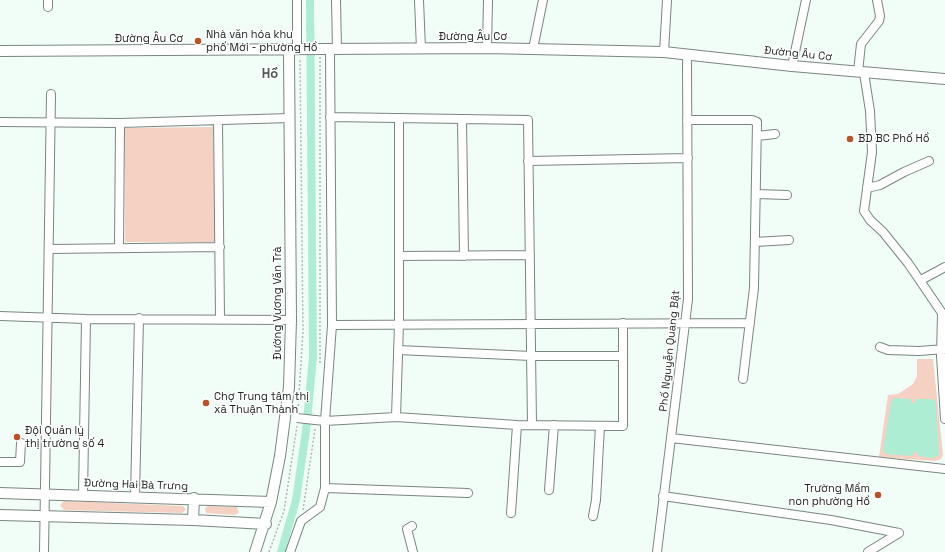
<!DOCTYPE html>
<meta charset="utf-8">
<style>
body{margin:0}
canvas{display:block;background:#f1fef8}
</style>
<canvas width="945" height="552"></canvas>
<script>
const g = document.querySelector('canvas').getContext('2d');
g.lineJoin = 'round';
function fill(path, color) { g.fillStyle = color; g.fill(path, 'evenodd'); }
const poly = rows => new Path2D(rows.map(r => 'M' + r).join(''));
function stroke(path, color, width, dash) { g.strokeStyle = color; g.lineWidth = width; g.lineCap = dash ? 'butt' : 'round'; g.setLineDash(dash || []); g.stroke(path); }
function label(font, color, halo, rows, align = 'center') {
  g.font = font + ' "Space Grotesk",sans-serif'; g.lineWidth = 3; g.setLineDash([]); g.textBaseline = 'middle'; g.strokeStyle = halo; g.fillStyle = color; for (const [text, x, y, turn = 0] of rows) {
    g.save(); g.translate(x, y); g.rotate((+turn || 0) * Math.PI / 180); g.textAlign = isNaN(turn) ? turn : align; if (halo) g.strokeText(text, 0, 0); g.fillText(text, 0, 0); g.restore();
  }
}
const green = poly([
 [213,127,215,242,125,242,125,128],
 [917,359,933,359,943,455,941,459,935,461,879,457,888,395,898,394,913,384,917,376],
 [64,501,183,506,186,510,182,513,64,510,60,505],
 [208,506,237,507,239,513,234,515,206,513,205,508]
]);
const water = poly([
 [895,398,911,399,912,403,916,403,916,399,932,399,936,402,939,455,932,458,918,456,918,453,914,452,912,456,886,454,883,450,891,402]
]);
const canal = poly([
 [281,552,296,500,306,431,313,357,310,0]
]);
const path = poly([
 [320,57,320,363],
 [298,410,303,331,300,58],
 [303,510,315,429],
 [269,552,284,511,297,426]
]);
const minor = poly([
 [48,0,48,7],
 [297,0,297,50],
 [336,0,337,50],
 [419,0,421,49],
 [487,48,488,0],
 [533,49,543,0],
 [664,52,667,0],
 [792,66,806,0],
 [858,72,861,44,879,21,880,16,877,0],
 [864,73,870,111,872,152,864,211,870,220,883,232,908,263,942,313,941,356,945,419],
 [330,117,528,120,532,425],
 [462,119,464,256],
 [218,120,220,318],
 [687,120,752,120,757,122,754,288,743,379],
 [0,122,120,123,290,118],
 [757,136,775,134],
 [528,161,688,158],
 [867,188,880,185,904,172,929,161],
 [756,194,787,195],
 [755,242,789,240],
 [119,248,120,123],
 [49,249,220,247],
 [399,256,530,255],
 [921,280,945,267],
 [0,316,86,319,291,320],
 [332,325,750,323],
 [880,347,888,350,919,351,945,349],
 [398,350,531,356,622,356],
 [396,417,399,324,399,118],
 [315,420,325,421,396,417,517,425,623,426,623,323],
 [671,438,945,469],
 [0,462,20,462,21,443],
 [325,488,468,493],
 [549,490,554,425],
 [83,495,86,319],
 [135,496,139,318],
 [663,496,831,520,899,533],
 [511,513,517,425],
 [593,516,596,500,600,426],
 [412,526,407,529,413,552],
 [44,552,51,94],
 [290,552,301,521,320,507,325,488,325,421,332,325,330,50],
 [657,552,688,299,687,55],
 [868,552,899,533]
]);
const major = poly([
 [0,51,487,48,664,52,792,66,945,79],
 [0,493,271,502],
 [0,515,193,520,266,524],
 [193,520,194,498],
 [255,552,271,502,280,456,289,387,291,320,289,51]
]);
const minorBridge = poly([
 [297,418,315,420]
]);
const markers = [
 [198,41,4,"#b75126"],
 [850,139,4,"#b75126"],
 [206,403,4,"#b75126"],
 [17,437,4,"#b75126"],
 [878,495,4,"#b75126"]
];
const poiNames = [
 ["Nhà văn hóa khu",206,35],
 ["phố Mới - phường Hồ",206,48],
 ["BD BC Phố Hồ",858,139],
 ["Chợ Trung tâm thị",214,397],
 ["xã Thuận Thành",214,410],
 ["Đội Quản lý",25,431],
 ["thị trường số 4",25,444],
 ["Trường Mầm",870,489,"right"],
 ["non phường Hồ",870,502,"right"]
];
const streetNames = [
 ["Đường Âu Cơ",473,37],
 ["Đường Âu Cơ",149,39],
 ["Đường Âu Cơ",798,54,6],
 ["Đường Vương Văn Trà",278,303,-90],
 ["Phố Nguyễn Quang Bật",670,351,-84],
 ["Đường Hai Bà Trưng",136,485,2]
];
const quarterNames = [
 ["Hồ",270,74]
];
fill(green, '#f5d1c3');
fill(water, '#acedd3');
stroke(canal, '#acedd3', 8);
stroke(minor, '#7a8580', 10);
stroke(major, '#7a8580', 12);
stroke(path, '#acb7b2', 1.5, [2, 2]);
stroke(minor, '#fff', 8);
stroke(major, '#fff', 10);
stroke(minorBridge, '#7a8580', 10, []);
stroke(minorBridge, '#fff', 8);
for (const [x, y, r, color] of markers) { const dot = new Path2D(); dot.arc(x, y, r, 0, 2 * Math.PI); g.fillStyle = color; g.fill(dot); stroke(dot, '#fff', 1.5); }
label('11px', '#222725', '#fff', poiNames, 'left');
label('11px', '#222725', '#fff', streetNames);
label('bold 13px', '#4e5854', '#fff', quarterNames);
</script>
